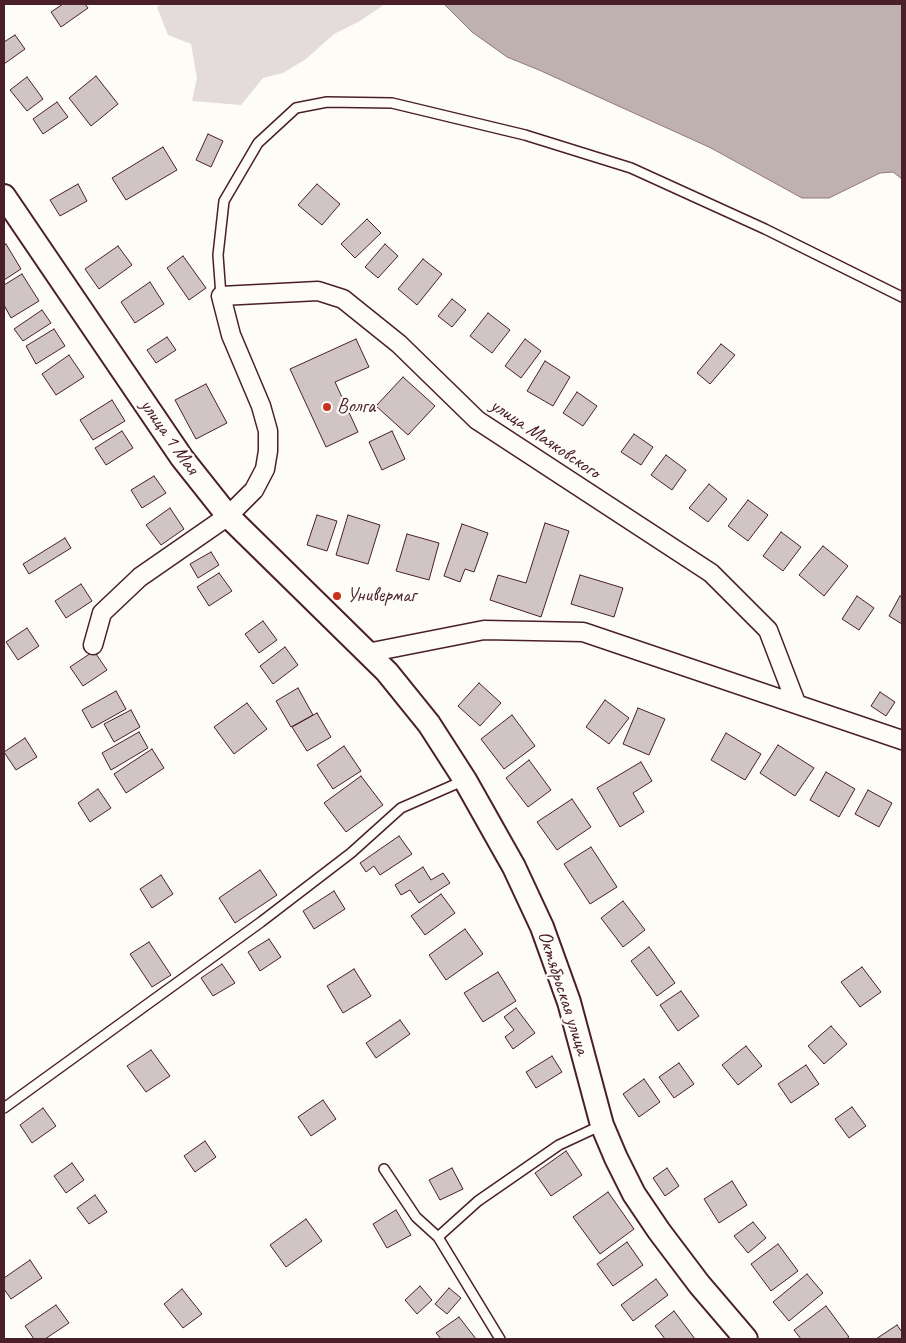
<!DOCTYPE html>
<meta charset="utf-8">
<style>
body{margin:0}
#map{position:relative;width:906px;height:1343px;overflow:hidden;background:#fdfcf7;font-family:Caveat,sans-serif}
canvas{display:block}
.frame{position:absolute;inset:0;border:5px solid #4a1f2b;pointer-events:none}
</style>
<div id="map">
<canvas width="906" height="1343"></canvas>
<div class="frame"></div>
</div>
<script>
const g = document.querySelector('canvas').getContext('2d');
g.lineJoin = 'round';
function fill(path, color) { g.fillStyle = color; g.fill(path, 'evenodd'); }
const poly = rows => new Path2D(rows.map(r => 'M' + r).join(''));
function stroke(path, color, width, dash) { g.strokeStyle = color; g.lineWidth = width; g.lineCap = dash ? 'butt' : 'round'; g.setLineDash(dash || []); g.stroke(path); }
function label(font, color, halo, rows, align = 'center') {
  g.font = font + ' Caveat,sans-serif'; g.lineWidth = 4.5; g.setLineDash([]); g.textBaseline = 'middle'; g.strokeStyle = halo; g.fillStyle = color; for (const [text, x, y, turn = 0] of rows) {
    g.save(); g.translate(x, y); g.rotate((+turn || 0) * Math.PI / 180); g.textAlign = isNaN(turn) ? turn : align; if (halo) g.strokeText(text, 0, 0); g.fillText(text, 0, 0); g.restore();
  }
}
const green = poly([
 [161,4,385,4,360,21,334,34,306,59,283,73,263,78,241,105,192,101,197,78,191,44,168,35,157,7]
]);
const water = poly([
 [444,4,902,4,902,179,893,172,880,173,829,198,802,198,711,148,539,70,507,57,472,32,444,4]
]);
const building = poly([
 [63,4,85,4,88,8,61,27,51,12,63,4],
 [15,35,25,49,4,64,4,42,15,35],
 [96,76,118,104,91,126,69,98,96,76],
 [27,77,43,99,27,111,10,90,27,77],
 [57,102,68,117,43,134,33,119,57,102],
 [208,134,223,141,211,167,196,160,208,134],
 [163,147,177,170,126,200,112,178,163,147],
 [78,184,87,201,60,216,50,200,78,184],
 [317,184,340,204,322,225,298,205,317,184],
 [367,219,381,233,355,258,341,244,367,219],
 [6,244,21,269,4,280,4,245,6,244],
 [385,244,398,256,378,278,365,267,385,244],
 [118,246,132,265,99,289,85,269,118,246],
 [183,256,206,288,189,300,167,268,183,256],
 [423,259,442,274,417,305,398,289,423,259],
 [22,274,39,301,11,318,4,305,4,285,22,274],
 [150,282,164,304,135,323,121,302,150,282],
 [452,299,466,310,452,327,438,316,452,299],
 [42,310,51,323,23,341,14,329,42,310],
 [488,313,510,330,492,353,470,336,488,313],
 [54,329,65,346,36,364,26,346,54,329],
 [167,337,176,350,156,363,147,350,167,337],
 [356,339,369,367,335,382,358,432,326,447,290,369,356,339],
 [525,339,541,351,521,378,505,366,525,339],
 [721,344,735,355,710,384,697,373,721,344],
 [69,355,84,377,56,395,42,374,69,355],
 [545,361,570,377,553,406,527,391,545,361],
 [403,377,435,406,408,435,376,406,403,377],
 [206,384,227,423,196,439,175,400,206,384],
 [577,392,597,406,583,426,563,413,577,392],
 [112,400,125,421,93,440,80,420,112,400],
 [122,431,133,448,106,465,95,448,122,431],
 [392,431,405,459,382,470,369,442,392,431],
 [634,434,653,447,641,465,621,452,634,434],
 [666,455,686,470,672,490,651,475,666,455],
 [154,476,166,493,142,508,131,490,154,476],
 [709,484,727,499,708,522,689,508,709,484],
 [748,500,768,515,748,541,728,526,748,500],
 [170,508,184,529,161,545,146,525,170,508],
 [317,515,337,521,327,551,307,545,317,515],
 [348,515,380,525,368,564,336,555,348,515],
 [545,523,569,531,541,617,490,600,498,575,526,583,545,523],
 [462,524,488,533,474,572,465,569,460,582,444,576,462,524],
 [781,532,801,547,783,571,763,556,781,532],
 [407,534,439,543,429,580,396,571,407,534],
 [65,538,71,548,29,574,23,564,65,538],
 [823,546,848,566,824,596,799,575,823,546],
 [211,552,219,565,198,578,190,564,211,552],
 [219,573,232,591,209,606,197,587,219,573],
 [580,575,623,588,614,617,571,604,580,575],
 [81,584,92,601,66,618,55,601,81,584],
 [857,596,874,608,859,630,842,619,857,596],
 [900,596,902,597,902,624,889,616,900,596],
 [263,621,277,640,259,653,245,634,263,621],
 [27,628,39,646,18,660,6,642,27,628],
 [285,647,298,665,273,684,260,666,285,647],
 [94,651,107,670,83,686,70,667,94,651],
 [479,683,501,703,480,726,458,706,479,683],
 [298,688,313,715,291,727,276,701,298,688],
 [116,691,126,709,92,728,82,710,116,691],
 [880,692,895,702,886,716,871,706,880,692],
 [605,700,629,718,609,744,586,727,605,700],
 [247,703,267,729,234,754,214,727,247,703],
 [638,708,665,719,649,755,623,744,638,708],
 [131,710,140,727,114,742,104,724,131,710],
 [317,713,331,737,307,751,292,727,317,713],
 [512,715,535,746,504,769,481,739,512,715],
 [139,732,148,748,111,770,102,753,139,732],
 [726,733,761,754,745,780,711,760,726,733],
 [25,738,37,757,16,770,4,752,25,738],
 [778,745,814,768,795,796,760,773,778,745],
 [344,746,361,771,333,789,317,765,344,746],
 [152,749,164,768,126,793,114,774,152,749],
 [529,760,551,790,528,807,506,778,529,760],
 [641,762,652,781,633,793,644,812,620,827,597,788,641,762],
 [826,772,855,789,839,817,810,800,826,772],
 [361,776,383,805,346,832,324,803,361,776],
 [98,789,111,808,90,822,78,803,98,789],
 [868,790,892,803,879,827,855,814,868,790],
 [572,799,591,827,557,850,537,822,572,799],
 [399,836,412,854,380,875,374,866,366,872,360,863,399,836],
 [591,847,617,887,590,904,564,864,591,847],
 [423,867,431,880,443,873,450,883,419,903,410,890,401,895,395,885,423,867],
 [260,870,277,895,235,923,219,898,260,870],
 [161,875,173,894,152,908,140,889,161,875],
 [334,891,345,909,314,929,303,911,334,891],
 [441,894,455,913,425,935,411,916,441,894],
 [623,901,645,930,623,947,601,918,623,901],
 [465,929,483,954,446,980,429,955,465,929],
 [269,939,281,957,260,971,248,952,269,939],
 [149,942,171,975,152,987,130,954,149,942],
 [649,947,675,983,657,996,631,961,649,947],
 [222,964,235,983,213,996,201,978,222,964],
 [862,967,881,992,860,1007,841,982,862,967],
 [354,969,371,996,343,1013,327,986,354,969],
 [498,972,516,1001,483,1022,464,993,498,972],
 [681,991,699,1016,678,1031,660,1005,681,991],
 [516,1008,535,1033,513,1049,505,1037,514,1030,504,1017,516,1008],
 [400,1020,410,1034,376,1058,366,1043,400,1020],
 [831,1026,847,1044,824,1064,808,1046,831,1026],
 [746,1046,762,1066,738,1085,722,1065,746,1046],
 [151,1050,170,1076,146,1092,127,1066,151,1050],
 [552,1056,562,1072,536,1088,526,1072,552,1056],
 [679,1063,694,1084,674,1098,659,1077,679,1063],
 [806,1065,819,1084,791,1103,778,1084,806,1065],
 [644,1079,660,1102,639,1117,623,1094,644,1079],
 [323,1100,336,1119,311,1136,298,1117,323,1100],
 [852,1107,866,1126,849,1138,835,1119,852,1107],
 [43,1108,56,1126,32,1143,20,1125,43,1108],
 [205,1141,216,1157,195,1172,184,1156,205,1141],
 [566,1151,582,1175,551,1196,535,1173,566,1151],
 [72,1163,84,1180,66,1193,54,1176,72,1163],
 [452,1168,463,1189,440,1200,429,1180,452,1168],
 [667,1168,679,1186,665,1196,653,1178,667,1168],
 [732,1181,747,1205,719,1223,704,1199,732,1181],
 [608,1192,634,1229,600,1254,573,1217,608,1192],
 [95,1195,107,1212,89,1224,77,1208,95,1195],
 [396,1210,411,1235,387,1248,373,1224,396,1210],
 [306,1219,322,1241,286,1267,270,1245,306,1219],
 [753,1222,766,1238,748,1253,734,1236,753,1222],
 [627,1242,643,1265,613,1286,597,1264,627,1242],
 [778,1244,798,1271,771,1291,751,1264,778,1244],
 [30,1260,42,1278,11,1299,4,1289,4,1278,30,1260],
 [807,1274,823,1293,789,1321,773,1302,807,1274],
 [656,1279,668,1295,633,1321,621,1305,656,1279],
 [420,1286,432,1300,417,1314,405,1300,420,1286],
 [449,1288,461,1298,447,1314,435,1304,449,1288],
 [182,1289,202,1314,183,1328,164,1304,182,1289],
 [56,1305,69,1323,45,1339,34,1339,25,1326,56,1305],
 [826,1306,849,1337,846,1339,801,1339,794,1330,826,1306],
 [674,1311,695,1339,665,1339,655,1326,674,1311],
 [459,1317,476,1339,441,1339,436,1333,459,1317],
 [897,1325,902,1332,902,1339,876,1339,897,1325]
]);
const service = poly([
 [221,296,218,255,224,201,258,143,296,108,327,102,392,103,525,135,631,168,765,229,902,297],
 [4,1108,261,922,351,853,401,808,465,780],
 [384,1169,416,1217,438,1237,500,1339],
 [438,1237,478,1201,559,1145,602,1125]
]);
const minor = poly([
 [93,645,102,613,140,577,228,516,254,490,265,469,268,451,268,431,261,406,231,335,221,296,318,291,343,299,399,344,477,420,711,573,768,630,796,703],
 [367,653,484,630,583,632,902,740]
]);
const tertiary = poly([
 [4,196,182,458,228,516,387,672,429,724,465,780,514,867,542,927,569,1002,602,1125,616,1158,634,1194,659,1231,699,1284,746,1339]
]);
const markers = [
 [327,407,5,"#c8321e"],
 [337,596,5,"#c8321e"]
];
const poiNames = [
 ["Волга",337,407],
 ["Универмаг",347,596]
];
const streetNames = [
 ["улица 1 Мая",169,437,55],
 ["улица Маяковского",545,439,34],
 ["Октябрьская улица",563,993,72]
];
fill(green, '#e3dcda');
fill(water, '#c0b1b1');
stroke(water, '#91777b', 1);
fill(building, '#d0c5c4');
stroke(building, '#4a1f2b', 1);
stroke(service, '#4a1f2b', 12);
stroke(minor, '#4a1f2b', 21);
stroke(tertiary, '#4a1f2b', 26);
stroke(service, '#fdfcf7', 9);
stroke(minor, '#fdfcf7', 18);
stroke(tertiary, '#fdfcf7', 22);
for (const [x, y, r, color] of markers) { const dot = new Path2D(); dot.arc(x, y, r, 0, 2 * Math.PI); g.fillStyle = color; g.fill(dot); stroke(dot, '#fdfcf7', 2); }
label('20px', '#4a1f2b', '#fdfcf7', poiNames, 'left');
label('20px', '#4a1f2b', '#fdfcf7', streetNames);
</script>
